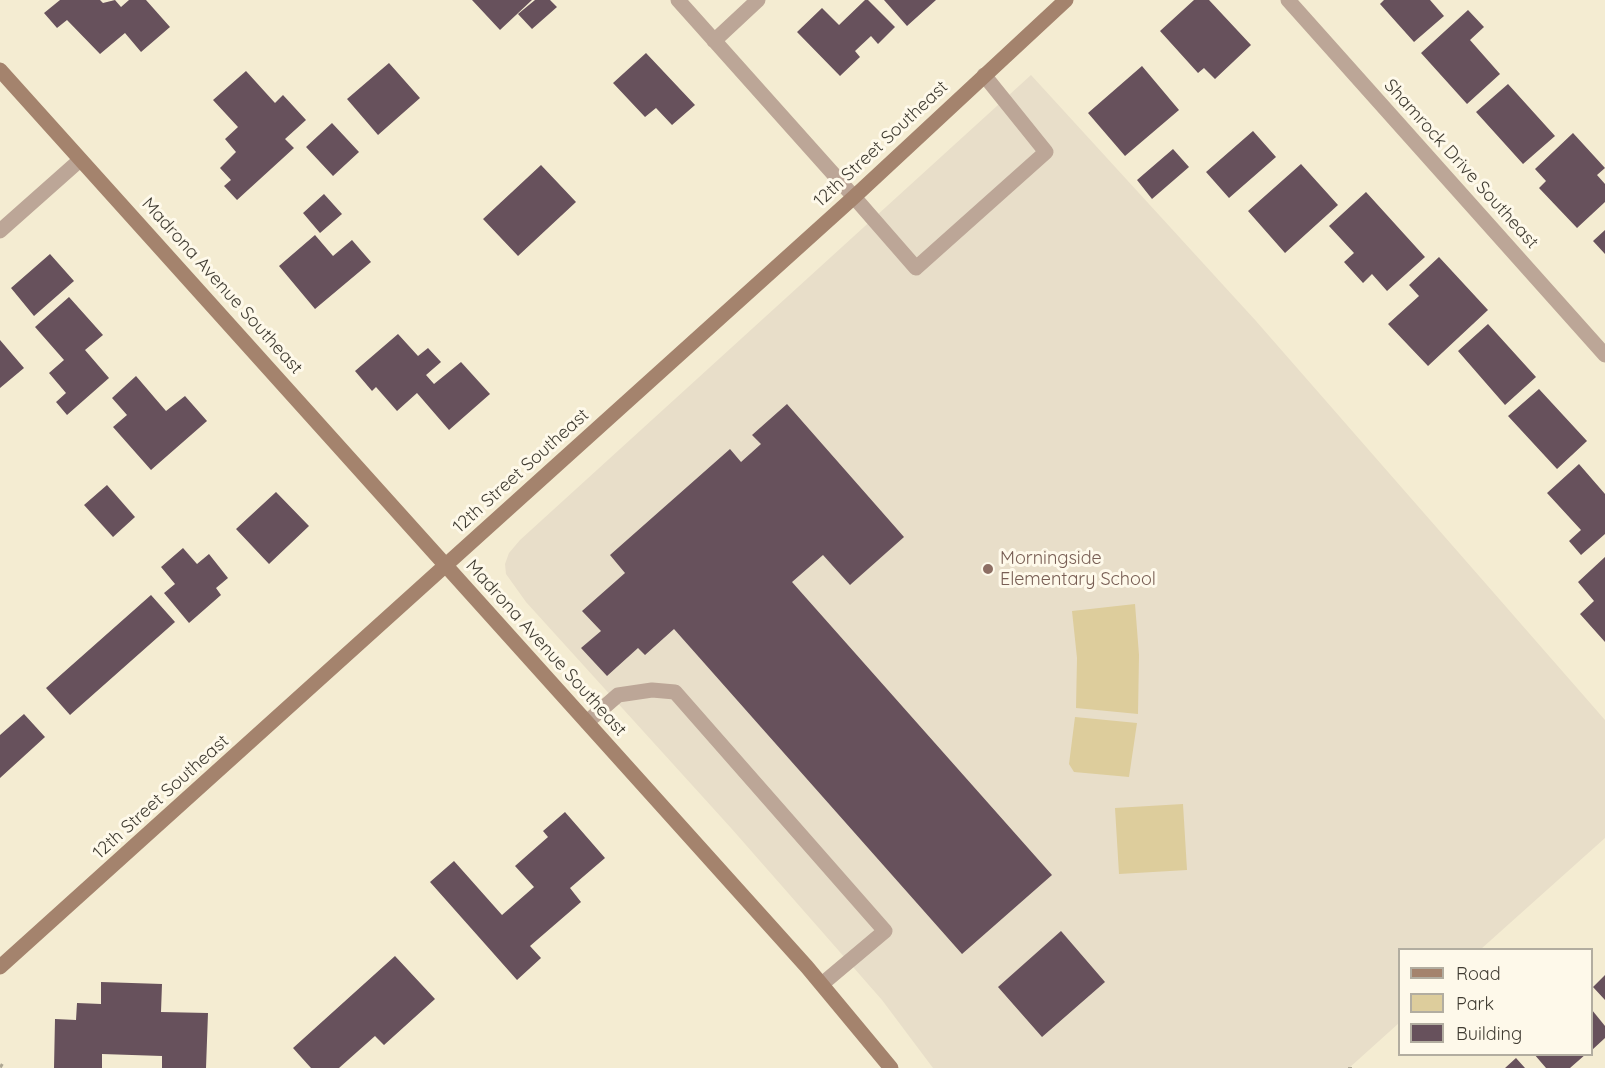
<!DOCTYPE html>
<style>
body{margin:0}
#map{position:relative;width:1605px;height:1068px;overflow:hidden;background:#f4ecd2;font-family:Quicksand,sans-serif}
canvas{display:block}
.legend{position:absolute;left:1398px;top:948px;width:195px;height:108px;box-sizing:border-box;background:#fef9ea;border:2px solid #b2ada0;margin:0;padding:8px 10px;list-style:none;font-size:18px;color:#403c32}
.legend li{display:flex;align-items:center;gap:12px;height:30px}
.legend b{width:30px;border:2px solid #b2ada0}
</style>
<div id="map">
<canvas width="1605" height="1068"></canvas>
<ul class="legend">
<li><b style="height:8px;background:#a4836d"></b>Road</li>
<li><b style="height:16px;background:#ddcd9c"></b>Park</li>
<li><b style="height:16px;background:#67515c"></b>Building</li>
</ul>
</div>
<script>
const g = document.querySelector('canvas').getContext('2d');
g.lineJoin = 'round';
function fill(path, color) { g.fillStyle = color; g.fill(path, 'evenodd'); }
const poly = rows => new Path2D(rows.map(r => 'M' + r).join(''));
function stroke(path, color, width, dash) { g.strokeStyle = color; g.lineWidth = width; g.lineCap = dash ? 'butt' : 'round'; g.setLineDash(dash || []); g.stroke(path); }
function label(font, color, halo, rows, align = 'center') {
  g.font = font + ' Quicksand,sans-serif'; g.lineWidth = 6; g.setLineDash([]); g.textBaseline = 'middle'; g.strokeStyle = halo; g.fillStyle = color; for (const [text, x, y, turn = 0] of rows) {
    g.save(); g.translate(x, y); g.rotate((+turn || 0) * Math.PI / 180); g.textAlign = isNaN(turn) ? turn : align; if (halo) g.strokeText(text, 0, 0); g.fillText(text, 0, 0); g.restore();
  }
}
const education = poly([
 [1031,75,1256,321,1605,720,1605,838,1481,949,1400,950,1399,1023,1349,1068,933,1068,882,1000,731,828,526,602,506,574,505,564,509,553,520,540]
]);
const green = poly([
 [1135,604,1139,655,1138,714,1076,708,1077,658,1072,611],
 [1075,717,1137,723,1129,777,1074,772,1069,764],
 [1183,804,1187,870,1119,874,1115,808]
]);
const building = poly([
 [60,0,100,0,103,3,115,0,121,7,129,0,146,0,170,27,141,52,125,33,100,54,67,20,57,28,44,13],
 [472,0,532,0,500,30],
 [535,0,550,0,557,7,532,29,518,14],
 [865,0,868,0,895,27,878,44,871,36,855,51,860,57,840,76,797,32,822,8,839,25],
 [884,0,936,0,907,26],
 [1194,0,1209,0,1251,45,1215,79,1204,68,1198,73,1160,31],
 [1384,0,1430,0,1444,16,1414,42,1380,4],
 [1468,10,1484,27,1470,40,1500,74,1467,104,1421,53],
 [646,53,695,105,672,125,656,108,645,117,613,83],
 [389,63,420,98,378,135,347,99],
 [1142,66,1179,110,1125,156,1088,113],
 [246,71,275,103,283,95,306,120,285,139,294,148,237,200,224,186,231,180,220,168,236,152,225,139,238,127,213,100],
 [1508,84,1555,136,1523,164,1476,112],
 [332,123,359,152,333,176,306,147],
 [1253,131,1276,157,1229,198,1206,172],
 [1573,133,1605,168,1597,175,1605,184,1605,202,1577,228,1539,188,1546,181,1535,169],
 [1173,149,1189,167,1152,199,1137,180],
 [1301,164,1338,205,1285,253,1248,211],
 [541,165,576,202,518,256,483,219],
 [1366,192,1425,257,1387,291,1372,274,1363,283,1344,262,1354,253,1329,226],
 [324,194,342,214,320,233,303,213],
 [1605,230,1605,254,1593,241],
 [315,235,333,256,352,240,371,262,315,309,279,266],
 [50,254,74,281,34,316,11,288],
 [1439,257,1488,310,1428,366,1388,324,1419,296,1409,285],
 [69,297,103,335,85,350,109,378,67,415,56,402,66,393,49,373,64,360,35,327],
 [1488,324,1536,377,1505,405,1458,351],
 [398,334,418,356,428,348,441,362,426,375,434,384,461,362,490,394,449,430,417,393,397,411,376,387,372,391,355,371],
 [0,340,24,368,0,388],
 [136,376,166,411,185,396,207,421,151,470,113,427,127,415,112,398],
 [1539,389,1587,441,1557,469,1508,416],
 [787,404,904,537,850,585,823,555,792,582,1052,875,962,954,674,629,645,655,638,648,607,676,581,648,601,631,582,611,625,573,610,555,730,449,741,462,761,444,752,435],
 [1579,464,1605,494,1605,534,1581,555,1569,541,1581,530,1547,493],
 [107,485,135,517,113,537,84,505],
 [276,492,309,526,269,564,236,529],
 [183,548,197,564,209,554,228,578,216,588,221,595,189,623,164,593,175,584,161,567],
 [1605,557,1605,642,1580,614,1594,601,1578,582],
 [151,595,175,622,70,715,46,688],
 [24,714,45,737,0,778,0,735],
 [565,812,605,858,570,888,581,902,530,946,541,958,517,980,430,882,454,861,502,915,534,887,515,866,548,837,543,831],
 [1061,931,1105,982,1042,1037,998,987],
 [395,956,435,999,384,1045,375,1036,339,1068,311,1068,293,1048],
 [1605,975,1605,1000,1593,987],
 [101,982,162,984,161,1012,208,1013,206,1068,162,1068,162,1056,102,1054,102,1068,54,1068,55,1019,76,1020,77,1003,101,1004],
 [1592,1010,1605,1026,1605,1038,1592,1050],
 [1534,1054,1586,1054,1570,1068,1546,1068],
 [1516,1058,1525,1068,1505,1068]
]);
const path = poly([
 [0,1065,5,1068],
 [1350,1067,1350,1068]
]);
const lane = poly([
 [854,197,916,268,1046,152,984,75],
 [587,722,618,695,652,690,675,692,885,931,822,984]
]);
const street = poly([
 [678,0,854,197],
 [1288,0,1605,355],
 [714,41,758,0],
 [0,231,80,160]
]);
const secondary = poly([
 [0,70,807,967,891,1068],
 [0,967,854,197,1066,0]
]);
const markers = [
 [988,569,6,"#8d6e63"]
];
const streetNames = [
 ["12th Street Southeast",881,144,-43],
 ["Shamrock Drive Southeast",1461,164,48],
 ["Madrona Avenue Southeast",222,286,48],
 ["12th Street Southeast",521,471,-42],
 ["Madrona Avenue Southeast",546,648,48],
 ["12th Street Southeast",161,797,-42]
];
const educationNames = [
 ["Morningside",1000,559],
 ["Elementary School",1000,580]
];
fill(education, '#e8dec9');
fill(green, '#ddcd9c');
fill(building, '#67515c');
stroke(path, '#ada693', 4, [3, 3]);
stroke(lane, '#bca697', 15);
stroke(street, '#bca697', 15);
stroke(secondary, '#a4836d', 15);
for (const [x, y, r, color] of markers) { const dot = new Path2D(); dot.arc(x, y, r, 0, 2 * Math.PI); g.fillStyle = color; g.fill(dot); stroke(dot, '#fef9ea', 2); }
label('18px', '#403c32', '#fef9ea', streetNames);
label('18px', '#785e54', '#fef9ea', educationNames, 'left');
</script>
